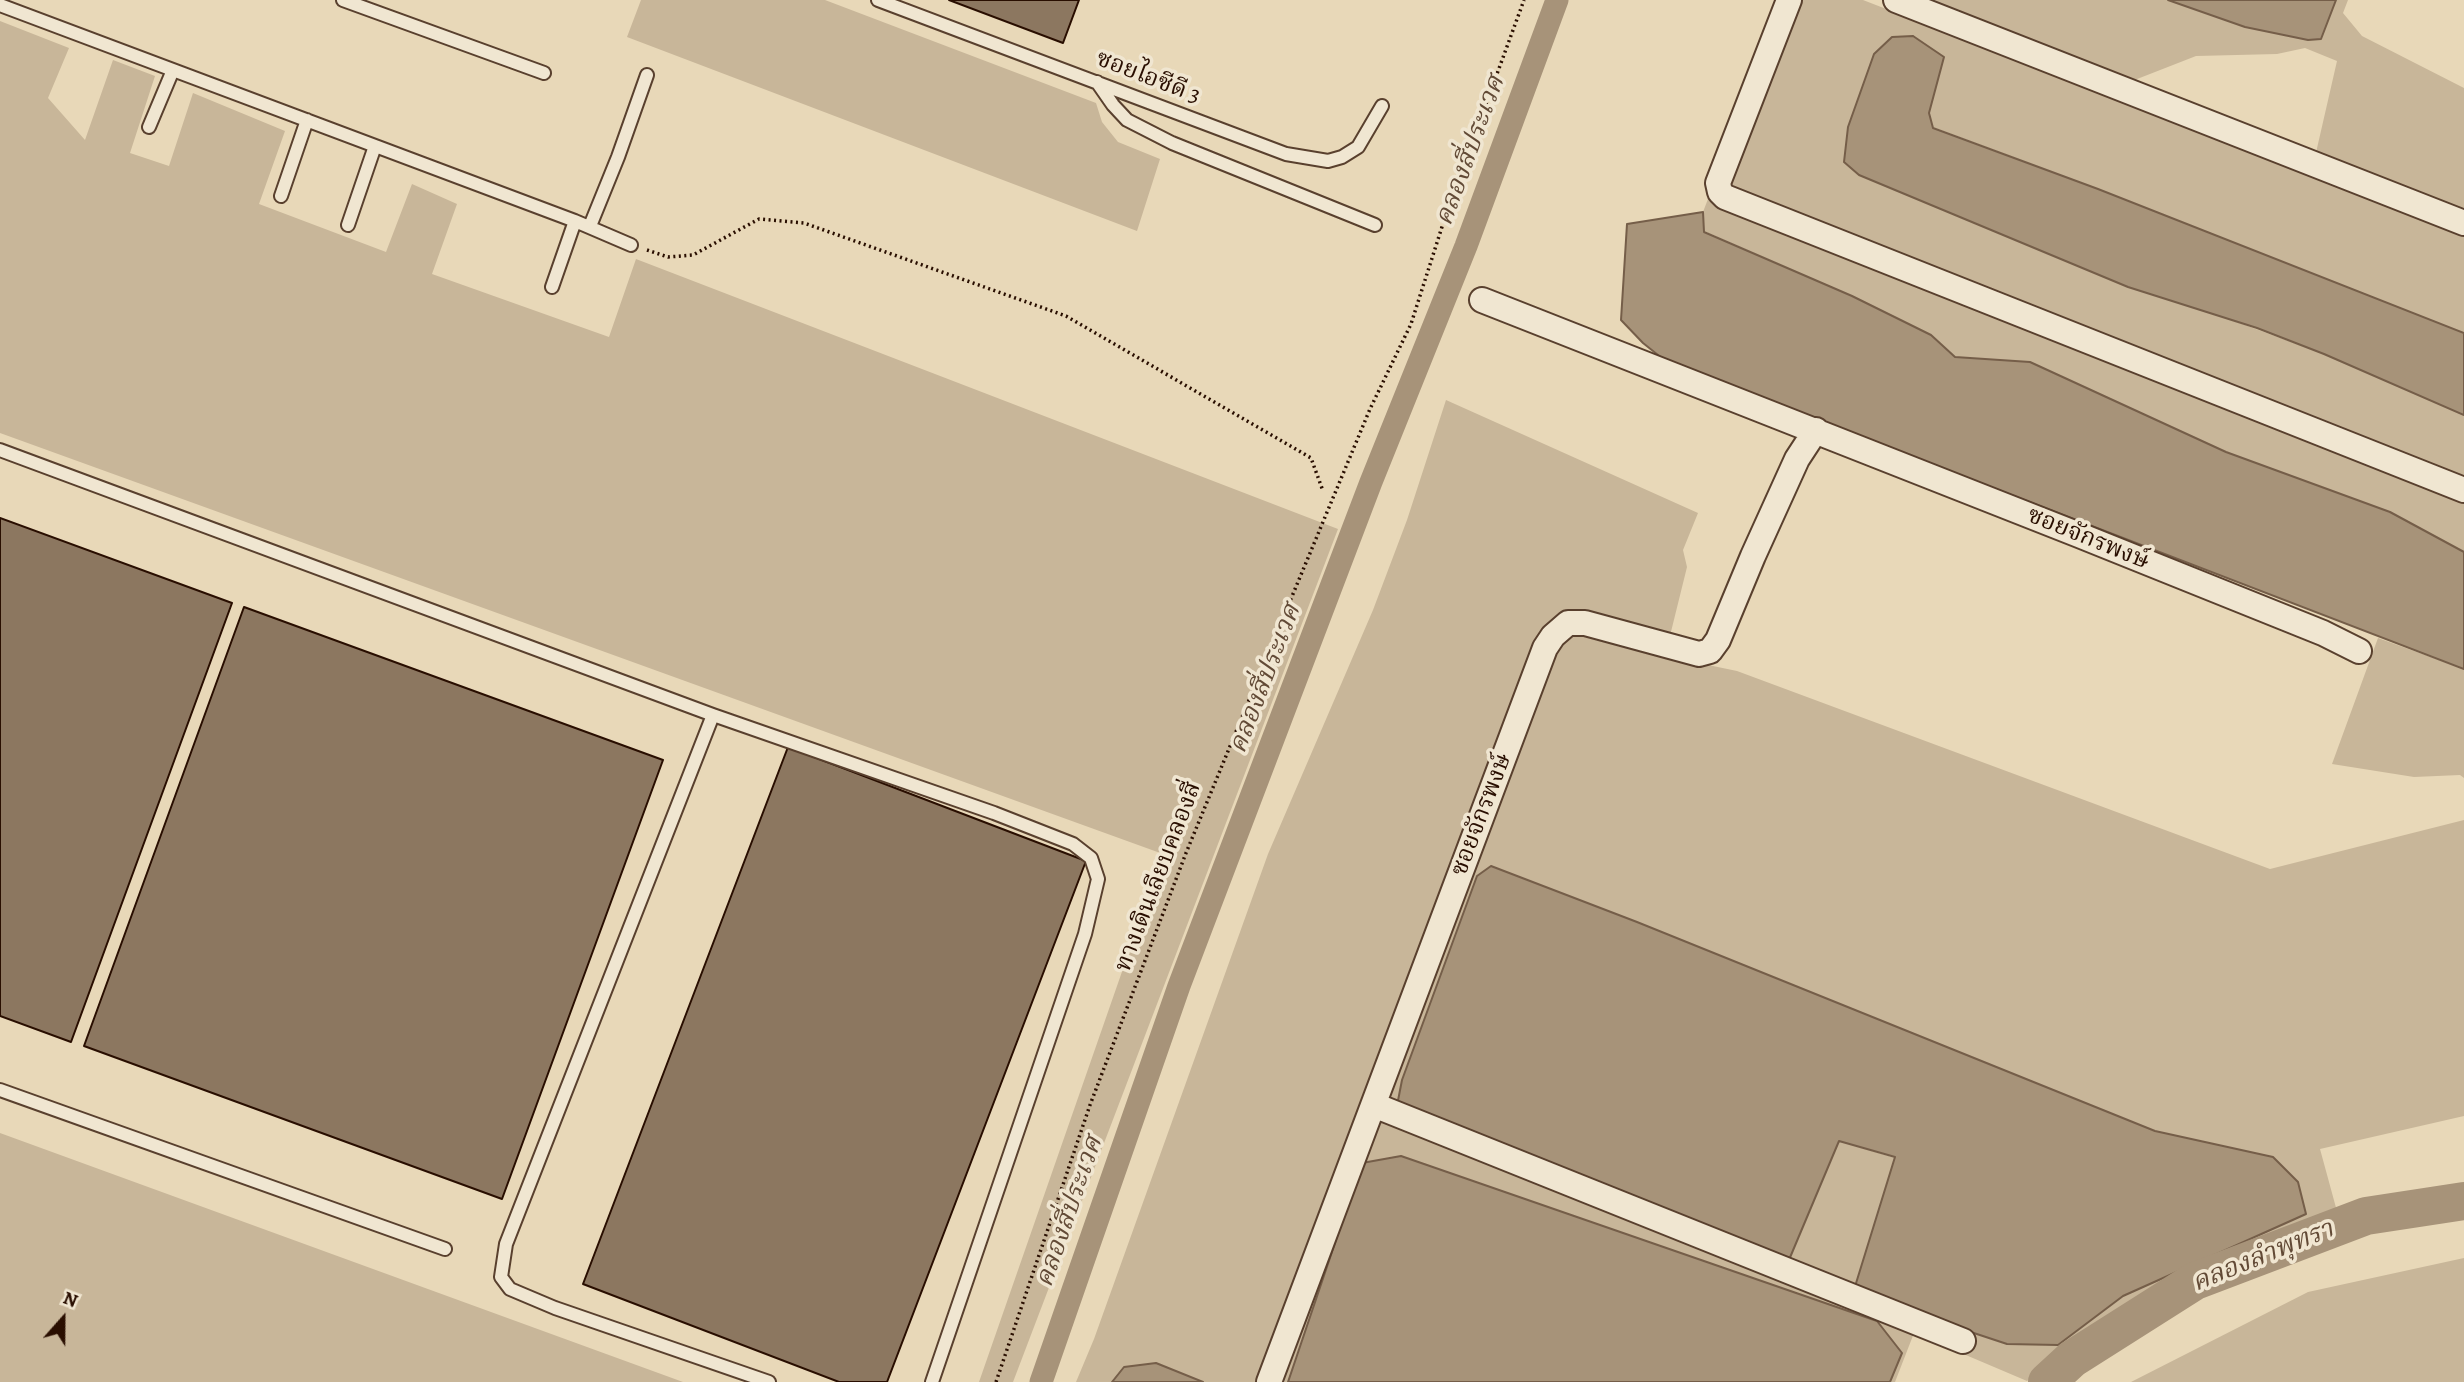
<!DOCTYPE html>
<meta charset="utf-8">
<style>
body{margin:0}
#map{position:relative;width:2464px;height:1382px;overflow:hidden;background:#e8d8b8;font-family:Alegreya,serif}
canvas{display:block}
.north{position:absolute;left:28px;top:1284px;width:70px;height:70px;-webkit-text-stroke:5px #f0e6d1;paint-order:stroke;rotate:21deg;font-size:19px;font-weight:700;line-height:28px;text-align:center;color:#290e00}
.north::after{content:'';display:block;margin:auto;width:24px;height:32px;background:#290e00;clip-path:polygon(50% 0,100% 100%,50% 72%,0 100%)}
</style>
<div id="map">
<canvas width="2464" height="1382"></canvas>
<div class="north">N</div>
</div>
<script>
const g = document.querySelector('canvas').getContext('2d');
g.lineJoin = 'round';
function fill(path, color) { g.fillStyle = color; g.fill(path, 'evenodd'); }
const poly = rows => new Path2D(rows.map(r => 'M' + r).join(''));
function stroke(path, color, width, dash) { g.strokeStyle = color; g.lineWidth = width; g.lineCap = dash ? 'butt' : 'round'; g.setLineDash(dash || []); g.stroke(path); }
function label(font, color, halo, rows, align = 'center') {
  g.font = font + ' Alegreya,"Noto Serif Thai",serif'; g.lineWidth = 7; g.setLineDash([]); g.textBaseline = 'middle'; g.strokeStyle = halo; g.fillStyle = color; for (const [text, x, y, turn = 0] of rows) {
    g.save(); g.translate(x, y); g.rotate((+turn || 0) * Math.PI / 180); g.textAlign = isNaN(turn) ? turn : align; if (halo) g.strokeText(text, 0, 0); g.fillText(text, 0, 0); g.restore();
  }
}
const green = poly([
 [641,0,825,0,1096,103,1102,122,1118,142,1160,159,1137,231,627,37],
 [1784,0,1863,0,2464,233,2464,333,2098,189,1933,127,1929,113,1944,57,1874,54,1848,127,1844,162,1895,189,1959,217,2043,251,2324,354,2464,415,2464,552,2390,512,2226,452,2030,362,1955,357,1931,335,1852,296,1704,231,1703,212],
 [1922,0,2168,0,2321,39,2336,0,2348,0,2343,13,2362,36,2464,88,2464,211,2315,157,2337,61,2305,48,2277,54,2196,56,2132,81],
 [0,21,69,48,48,98,85,140,113,60,155,76,130,153,169,166,193,93,285,131,259,204,386,252,412,184,457,204,432,274,609,337,636,259,1338,529,1013,1382,979,1382,1163,854,0,433],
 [1446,400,1698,513,1683,550,1687,567,1665,656,1737,671,2270,869,2464,820,2464,1116,2320,1149,2338,1215,2114,1317,2027,1381,1914,1333,1895,1382,1890,1382,1901,1353,1362,1163,1288,1382,1203,1382,1156,1363,1124,1367,1112,1382,1076,1382,1094,1339,1268,854,1373,610,1407,520],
 [1637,922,2155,1131,2272,1157,2306,1214,2123,1296,2058,1345,1895,1158,1839,1141],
 [2378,638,2464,669,2464,778,2460,775,2414,777,2332,764],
 [0,1133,683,1382,0,1382],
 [2464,1258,2464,1382,2131,1382,2308,1292]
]);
const water = poly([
 [2168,0,2336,0,2321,39,2308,40,2245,27,2168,0],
 [1913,36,1944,57,1929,113,1933,128,2098,189,2464,333,2464,415,2324,354,2257,328,2128,287,1859,175,1844,162,1848,127,1874,54,1892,37,1913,36],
 [1703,212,1704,232,1852,296,1931,335,1955,357,2030,362,2226,452,2390,512,2464,552,2464,669,1668,363,1643,343,1621,320,1627,224,1703,212],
 [1491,866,1637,922,2155,1131,2273,1157,2298,1182,2306,1214,2123,1296,2058,1345,2007,1344,1853,1293,1895,1157,1839,1141,1786,1267,1395,1116,1402,1080,1477,876,1491,866],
 [1401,1156,1877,1321,1902,1353,1890,1382,1288,1382,1362,1163,1401,1156],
 [1156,1363,1203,1382,1112,1382,1124,1367,1156,1363]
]);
const canal = poly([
 [1041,1382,1179,986,1371,482,1466,246,1557,0]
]);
const river = poly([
 [2047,1382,2072,1359,2195,1281,2366,1216,2464,1201]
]);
const building = poly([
 [949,0,1079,0,1063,43,949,0],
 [0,518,232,603,71,1042,0,1016,0,518],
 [244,607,663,760,502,1199,84,1046,244,607],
 [788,747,1086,861,887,1382,839,1382,583,1284,788,747]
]);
const path = poly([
 [647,250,668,257,693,255,759,219,804,223,1066,316,1311,458,1323,491],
 [996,1382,1090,1105,1186,853,1273,642,1370,409,1411,324,1448,208,1524,0]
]);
const service = poly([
 [343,0,544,73],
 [878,0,1286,154,1328,161,1342,157,1358,147,1382,106],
 [0,5,575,221,631,245],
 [1097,82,1113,105,1127,120,1172,143,1375,225],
 [149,127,173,70],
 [281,196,307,120],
 [348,225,375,146],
 [590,226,618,157,647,75],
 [552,287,575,221],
 [0,450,713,715,994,813,1073,844,1091,858,1098,879,1085,934,932,1382],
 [713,715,506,1244,501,1277,510,1289,555,1308,769,1382],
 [0,1090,445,1249]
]);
const minor = poly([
 [1789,0,1718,183,1720,192,1725,197,2464,490],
 [1896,0,2464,223],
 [1482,300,2079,535,2323,633,2359,651],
 [1374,1105,1963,1341],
 [1269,1382,1545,648,1553,636,1568,623,1585,623,1699,654,1710,651,1718,640,1753,556,1797,459,1816,430]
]);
const streetNames = [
 ["ซอยไอซีดี 3",1148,78,21],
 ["ซอยจักรพงษ์",2088,539,22],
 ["ซอยจักรพงษ์",1482,815,-69],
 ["ทางเดินเลียบคลองสี่",1159,877,-69]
];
const waterNames = [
 ["คลองสี่ประเวศ",1471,151,-70],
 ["คลองสี่ประเวศ",1266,679,-69],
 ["คลองสี่ประเวศ",1070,1212,-71],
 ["คลองลำพุทรา",2263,1257,-22]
];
fill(green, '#c8b699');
fill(water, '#a79379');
stroke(water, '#755e49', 2);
stroke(canal, '#a79379', 23);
stroke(river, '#a79379', 38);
fill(building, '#8c7760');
stroke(building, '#290e00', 2);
stroke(service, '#59402e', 16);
stroke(minor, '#59402e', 28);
stroke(path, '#290e00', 3.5, [2, 3.5]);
stroke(service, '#f0e6d1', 12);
stroke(minor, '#f0e6d1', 24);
label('24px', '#290e00', '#f0e6d1', streetNames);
label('italic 26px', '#624a36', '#f0e6d1', waterNames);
</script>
